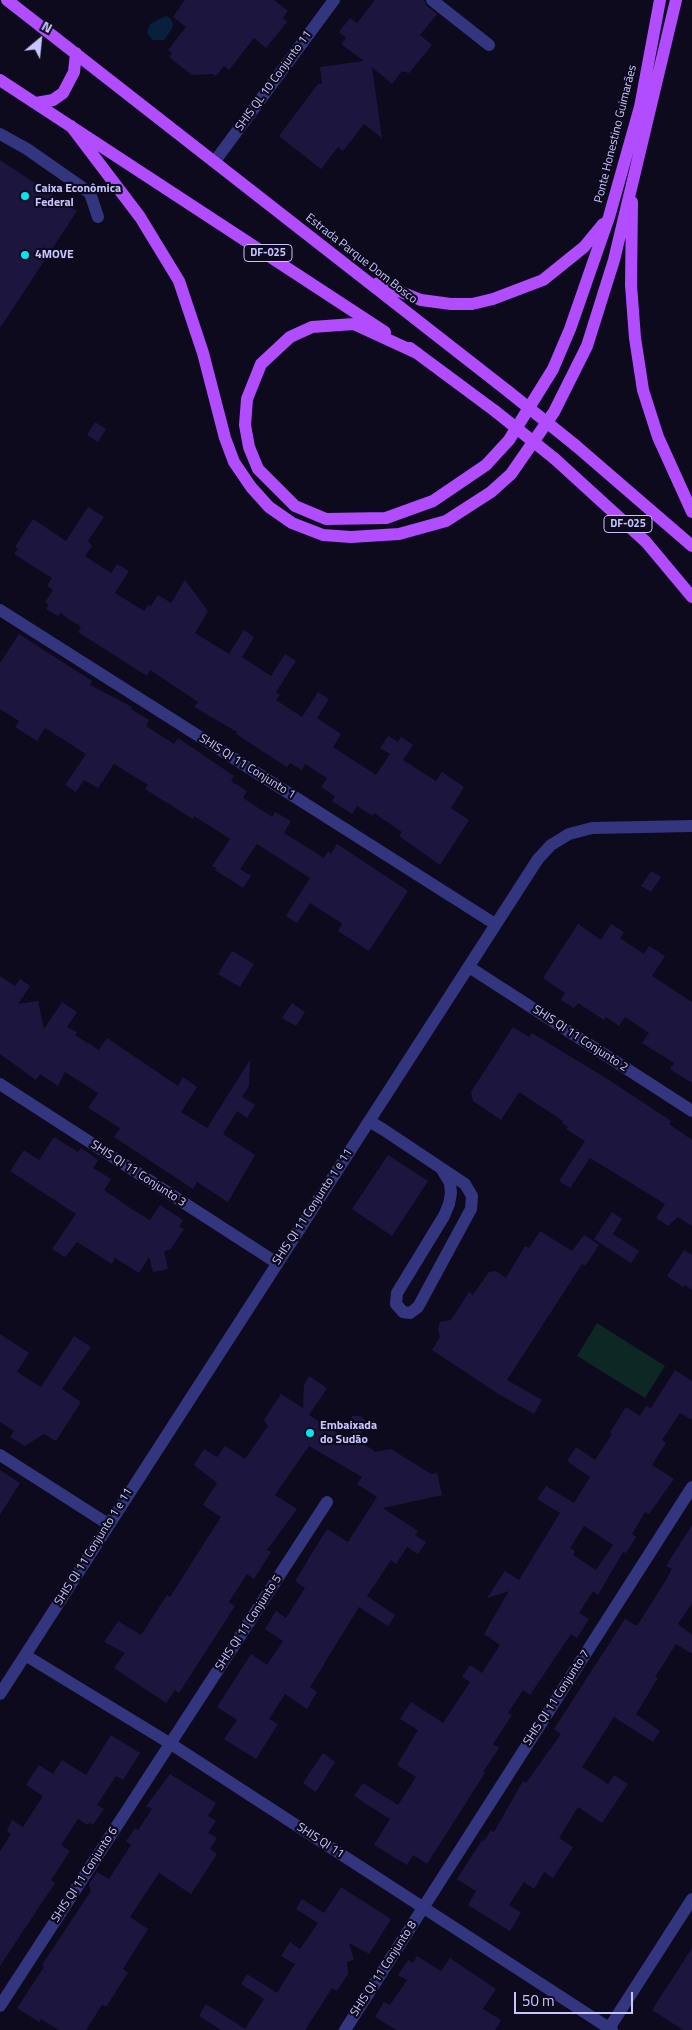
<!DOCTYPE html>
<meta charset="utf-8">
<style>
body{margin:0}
#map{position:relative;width:692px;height:2030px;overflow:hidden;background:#0d0a1d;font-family:"Titillium Web",sans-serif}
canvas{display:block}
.north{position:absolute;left:15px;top:15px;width:50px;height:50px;-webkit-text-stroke:4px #0d0a1d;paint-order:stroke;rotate:28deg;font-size:14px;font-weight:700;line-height:20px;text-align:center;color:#c9c6ff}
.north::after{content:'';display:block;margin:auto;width:18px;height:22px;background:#c9c6ff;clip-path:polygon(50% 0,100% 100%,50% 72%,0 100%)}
.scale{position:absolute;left:514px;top:1992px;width:119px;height:22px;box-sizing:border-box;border:2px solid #c9c6ff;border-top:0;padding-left:6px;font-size:15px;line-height:18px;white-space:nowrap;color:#c9c6ff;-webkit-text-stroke:4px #0d0a1d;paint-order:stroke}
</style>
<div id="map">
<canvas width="692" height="2030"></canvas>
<div class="north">N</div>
<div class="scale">50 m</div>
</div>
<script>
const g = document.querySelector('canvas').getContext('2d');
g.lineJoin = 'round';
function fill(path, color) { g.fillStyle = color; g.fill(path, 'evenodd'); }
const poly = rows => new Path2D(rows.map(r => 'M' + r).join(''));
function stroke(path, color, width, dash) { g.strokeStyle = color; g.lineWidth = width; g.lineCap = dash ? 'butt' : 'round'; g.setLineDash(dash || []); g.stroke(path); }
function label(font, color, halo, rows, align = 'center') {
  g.font = font + ' "Titillium Web",sans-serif'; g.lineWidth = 4.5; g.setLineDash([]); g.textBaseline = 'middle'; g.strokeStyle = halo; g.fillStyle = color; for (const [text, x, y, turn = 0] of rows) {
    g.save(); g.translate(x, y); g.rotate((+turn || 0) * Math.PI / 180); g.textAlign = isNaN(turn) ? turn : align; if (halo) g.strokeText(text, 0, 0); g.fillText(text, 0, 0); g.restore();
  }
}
const green = poly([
 [597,1323,665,1366,645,1398,577,1356]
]);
const water = poly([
 [166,16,170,18,173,23,172,29,164,40,152,40,147,32,150,24]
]);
const building = poly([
 [185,0,274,0,288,11,283,18,287,22,266,48,254,38,229,70,224,66,216,76,213,74,192,75,169,57,172,53,168,50,186,27,173,17],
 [375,0,424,0,427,6,437,14,420,35,432,45,409,73,402,71,392,84,372,67,382,138,364,124,343,151,338,147,321,169,279,136,318,84,322,84,320,67,364,61,341,44,346,38,339,32,350,18,357,23],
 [0,160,77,211,0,328],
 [95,422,106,429,98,442,87,435],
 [88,507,104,517,88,541,92,546,85,556,111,573,117,564,129,571,115,593,144,611,148,605,151,606,158,595,171,603,185,580,208,611,195,633,229,654,244,630,254,637,242,657,271,676,285,654,296,661,276,692,280,695,276,700,302,717,318,692,329,699,317,718,341,734,333,747,376,775,390,754,380,748,388,736,398,742,401,737,413,745,403,760,436,781,442,772,464,787,451,808,469,820,440,865,399,836,402,832,374,813,373,816,357,806,352,814,332,801,335,796,321,787,327,778,305,764,302,770,290,763,287,767,236,734,237,732,194,707,198,702,150,670,147,676,78,632,81,627,60,613,58,616,46,609,49,605,45,602,53,590,47,586,52,578,14,554,18,549,15,547,33,519,66,541],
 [19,634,92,681,90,685,132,707,131,709,149,720,146,726,174,744,178,738,234,776,231,781,247,791,243,798,272,817,275,812,291,821,284,833,324,858,328,851,331,854,337,844,408,891,369,951,338,931,342,924,340,922,310,903,297,923,286,916,310,878,257,844,240,869,251,876,243,888,215,870,216,868,212,866,230,839,194,816,193,819,145,789,148,785,114,764,98,788,84,780,76,792,65,785,86,754,45,728,37,741,15,727,19,721,0,709,0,663],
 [651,871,661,877,651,892,641,886],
 [578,924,601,940,611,924,624,932,620,938,644,954,649,946,665,956,652,976,692,1002,692,1083,670,1069,674,1063,642,1043,649,1033,625,1017,619,1026,606,1017,604,1020,578,1003,574,1008,561,1000,565,993,543,978],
 [232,951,254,964,240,987,218,974],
 [0,976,15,986,20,979,30,986,18,1004,38,1001,44,1029,62,1002,77,1012,67,1027,77,1032,75,1035,99,1050,107,1038,178,1086,183,1077,197,1087,181,1112,207,1128,250,1060,249,1086,242,1097,255,1105,247,1118,237,1111,223,1134,255,1155,228,1202,197,1182,193,1189,114,1137,120,1128,88,1108,98,1093,65,1072,58,1086,40,1074,36,1080,0,1054],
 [292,1003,305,1012,296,1026,282,1018],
 [513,1027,529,1037,532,1033,609,1080,671,1121,669,1124,692,1140,692,1226,678,1217,668,1226,656,1218,665,1204,590,1158,570,1188,559,1181,585,1141,566,1129,568,1127,562,1123,563,1121,519,1092,501,1120,473,1101,471,1092],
 [54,1137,78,1152,81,1148,98,1160,93,1168,111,1179,104,1190,133,1210,150,1220,160,1205,183,1220,179,1227,184,1229,171,1249,164,1251,168,1269,153,1272,149,1257,139,1273,115,1258,112,1264,77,1242,65,1257,52,1249,76,1214,10,1171,24,1150,39,1160],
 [388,1155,428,1181,392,1236,352,1209],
 [612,1212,622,1219,613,1234,639,1251,631,1263,594,1239],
 [540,1231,572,1251,584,1235,599,1245,585,1266,582,1264,507,1380,542,1400,534,1414,497,1393,432,1350,440,1337,438,1329,440,1322,451,1320,469,1292,473,1295,489,1272,496,1271,506,1278,525,1246,529,1248],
 [684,1250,692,1255,692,1290,685,1285,683,1287,667,1276],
 [0,1334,29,1353,17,1372,41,1387,74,1336,91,1347,62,1389,81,1402,56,1441,44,1434,25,1446,10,1437,14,1431,0,1422],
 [675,1370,692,1381,692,1420,680,1413,662,1440,666,1443,652,1465,674,1479,649,1514,645,1512,632,1534,636,1537,626,1553,623,1552,598,1595,593,1591,579,1613,589,1619,577,1638,571,1634,530,1695,523,1690,508,1713,512,1715,493,1744,499,1748,483,1772,485,1773,427,1864,413,1855,407,1865,374,1845,390,1819,354,1796,363,1783,398,1805,416,1777,397,1765,418,1730,400,1719,411,1702,443,1723,470,1682,462,1677,470,1665,482,1673,500,1645,484,1634,509,1591,487,1598,505,1571,519,1580,560,1513,537,1499,546,1486,574,1503,590,1477,567,1461,576,1447,595,1460,612,1434,610,1432,626,1407,640,1416,646,1406,651,1408],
 [584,1526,613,1545,596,1570,573,1555,575,1551,570,1548],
 [309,1376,327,1388,309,1415,351,1442,352,1416,360,1416,368,1422,357,1440,376,1452,391,1449,431,1474,437,1473,442,1495,383,1508,418,1531,415,1535,426,1542,418,1554,407,1547,396,1564,391,1560,367,1596,395,1615,388,1626,359,1607,310,1687,317,1692,307,1709,285,1694,269,1719,278,1724,256,1759,224,1739,237,1720,217,1707,251,1654,267,1665,283,1641,265,1629,276,1611,286,1618,305,1588,295,1581,327,1529,348,1542,377,1497,357,1484,362,1477,309,1446,275,1495,297,1509,267,1550,271,1552,254,1579,247,1574,229,1602,235,1606,179,1693,175,1690,166,1703,114,1668,125,1653,104,1642,118,1621,141,1635,167,1595,170,1597,221,1517,203,1505,217,1483,194,1465,204,1449,217,1457,225,1446,245,1459,268,1426,264,1420,281,1394,303,1408,304,1385],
 [0,1470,20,1483,0,1515],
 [692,1525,692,1603,678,1624,692,1635,692,1654,676,1644,655,1677,658,1678,636,1714,660,1731,653,1742,614,1717,582,1767,608,1784,614,1775,628,1784,602,1823,578,1807,559,1838,573,1847,553,1878,544,1872,534,1889,524,1882,509,1905,521,1913,510,1931,468,1905,476,1891,457,1879,482,1840,484,1841,491,1830,494,1832,523,1781,526,1783,561,1734,554,1729,625,1619,637,1626,666,1580,672,1569,666,1566],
 [111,1735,140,1753,123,1780,116,1776,114,1779,97,1805,104,1809,93,1825,89,1822,88,1825,78,1819,61,1845,70,1851,51,1880,55,1883,0,1966,0,1851,11,1834,7,1831,12,1820,23,1827,43,1796,26,1785,39,1765,53,1774,62,1760,86,1775],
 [323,1753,335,1762,316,1792,303,1783],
 [170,1774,216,1803,208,1816,216,1821,208,1833,217,1838,210,1849,217,1854,191,1894,159,1873,130,1917,148,1929,123,1969,128,1973,106,2007,102,2005,86,2030,59,2030,41,2019,39,2022,17,2008,44,1967,42,1965,91,1891,89,1884,97,1872,109,1879,131,1845,126,1841,135,1828,138,1830,152,1809,146,1806],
 [341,1887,391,1919,369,1954,349,1943,354,1960,347,1962,348,1974,337,1991,332,1988,305,2030,221,2030,199,2016,206,2004,245,2029,264,1999,241,1984,247,1974,277,1993,295,1964,281,1956,290,1942,300,1949,318,1923,296,1909,302,1899,324,1913],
 [692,1948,692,2030,683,2030,652,2010],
 [417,1956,441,1971,450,1958,496,1989,483,2009,501,2020,495,2030,396,2030,375,2017,384,2002,390,2005,407,1980,398,1975,408,1960,413,1963]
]);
const minor = poly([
 [432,0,489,45],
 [0,134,27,149,90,193,98,217],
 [215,161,334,0],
 [0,610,495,924],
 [469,967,692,1111],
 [0,1084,277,1263],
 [369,1121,384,1130,465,1184,472,1196,471,1209,418,1307,410,1313,403,1312,396,1304,397,1293,444,1216,449,1204,451,1193,450,1183,441,1168],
 [0,1455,108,1524],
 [25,1655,171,1744,612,2030],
 [0,1694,538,859,551,845,569,834,592,828,692,826],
 [0,2006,327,1502],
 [345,2030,692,1487],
 [608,2030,692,1899]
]);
const major = poly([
 [7,0,509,392],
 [0,80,385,332],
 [36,103,53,100,63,93,74,72,76,53],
 [71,126,140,217,179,281,203,353,225,438,234,462,251,487,269,507,292,523,323,535,351,537,399,534,446,521,491,492,511,474,554,412,587,346,614,260,676,0],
 [632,202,631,285,635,338,643,390,658,437,692,512],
 [378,283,421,300,451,304,472,304,493,299,543,280,584,247,603,224],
 [410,348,495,411],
 [417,353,354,324,312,327,290,337,261,364,247,399,245,425,249,447,258,469,295,506,326,519,386,518,433,501,486,465,509,440,553,369,570,329,609,217,640,107,660,0],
 [575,445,692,546],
 [555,459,646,542,692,597]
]);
const majorBridge = poly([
 [509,392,575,445],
 [495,411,555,459]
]);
const markers = [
 [25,196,5,"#00e7f1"],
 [25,255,5,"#00e7f1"],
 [310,1433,5,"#00e7f1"]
];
const shields = [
 [268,253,48],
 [628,524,48]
];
const shieldNames = [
 ["DF-025",268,253],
 ["DF-025",628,524]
];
const streetNames = [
 ["SHIS QL 10 Conjunto 11",274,81,-54],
 ["Ponte Honestino Guimarães",616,134,-76],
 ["Estrada Parque Dom Bosco",361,259,38],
 ["SHIS QI 11 Conjunto 1",247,767,32],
 ["SHIS QI 11 Conjunto 2",580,1039,33],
 ["SHIS QI 11 Conjunto 3",138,1174,33],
 ["SHIS QI 11 Conjunto 1 e 11",313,1207,-57],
 ["SHIS QI 11 Conjunto 1 e 11",94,1547,-58],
 ["SHIS QI 11 Conjunto 5",249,1623,-57],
 ["SHIS QI 11 Conjunto 7",557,1698,-57],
 ["SHIS QI 11",320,1841,33],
 ["SHIS QI 11 Conjunto 6",85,1875,-57],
 ["SHIS QI 11 Conjunto 8",384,1969,-57]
];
const poiNames = [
 ["Caixa Econômica",35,189],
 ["Federal",35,203],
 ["4MOVE",35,255],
 ["Embaixada",320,1426],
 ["do Sudão",320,1440]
];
fill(green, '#0d2725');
fill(water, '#081f3e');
fill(building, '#1c163f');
stroke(minor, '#33357e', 12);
stroke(major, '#b24dff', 12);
stroke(majorBridge, '#b24dff', 12);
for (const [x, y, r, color] of markers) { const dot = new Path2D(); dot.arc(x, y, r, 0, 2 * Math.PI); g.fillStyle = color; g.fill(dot); stroke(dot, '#0d0a1d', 2); }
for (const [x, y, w] of shields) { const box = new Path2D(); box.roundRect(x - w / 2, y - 8.5, w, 17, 4); g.fillStyle = '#0d0a1d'; g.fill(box); stroke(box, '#c9c6ff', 1); }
label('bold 11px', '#c9c6ff', null, shieldNames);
label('12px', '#c9c6ff', '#0d0a1d', streetNames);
label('bold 12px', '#c9c6ff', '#0d0a1d', poiNames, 'left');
</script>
